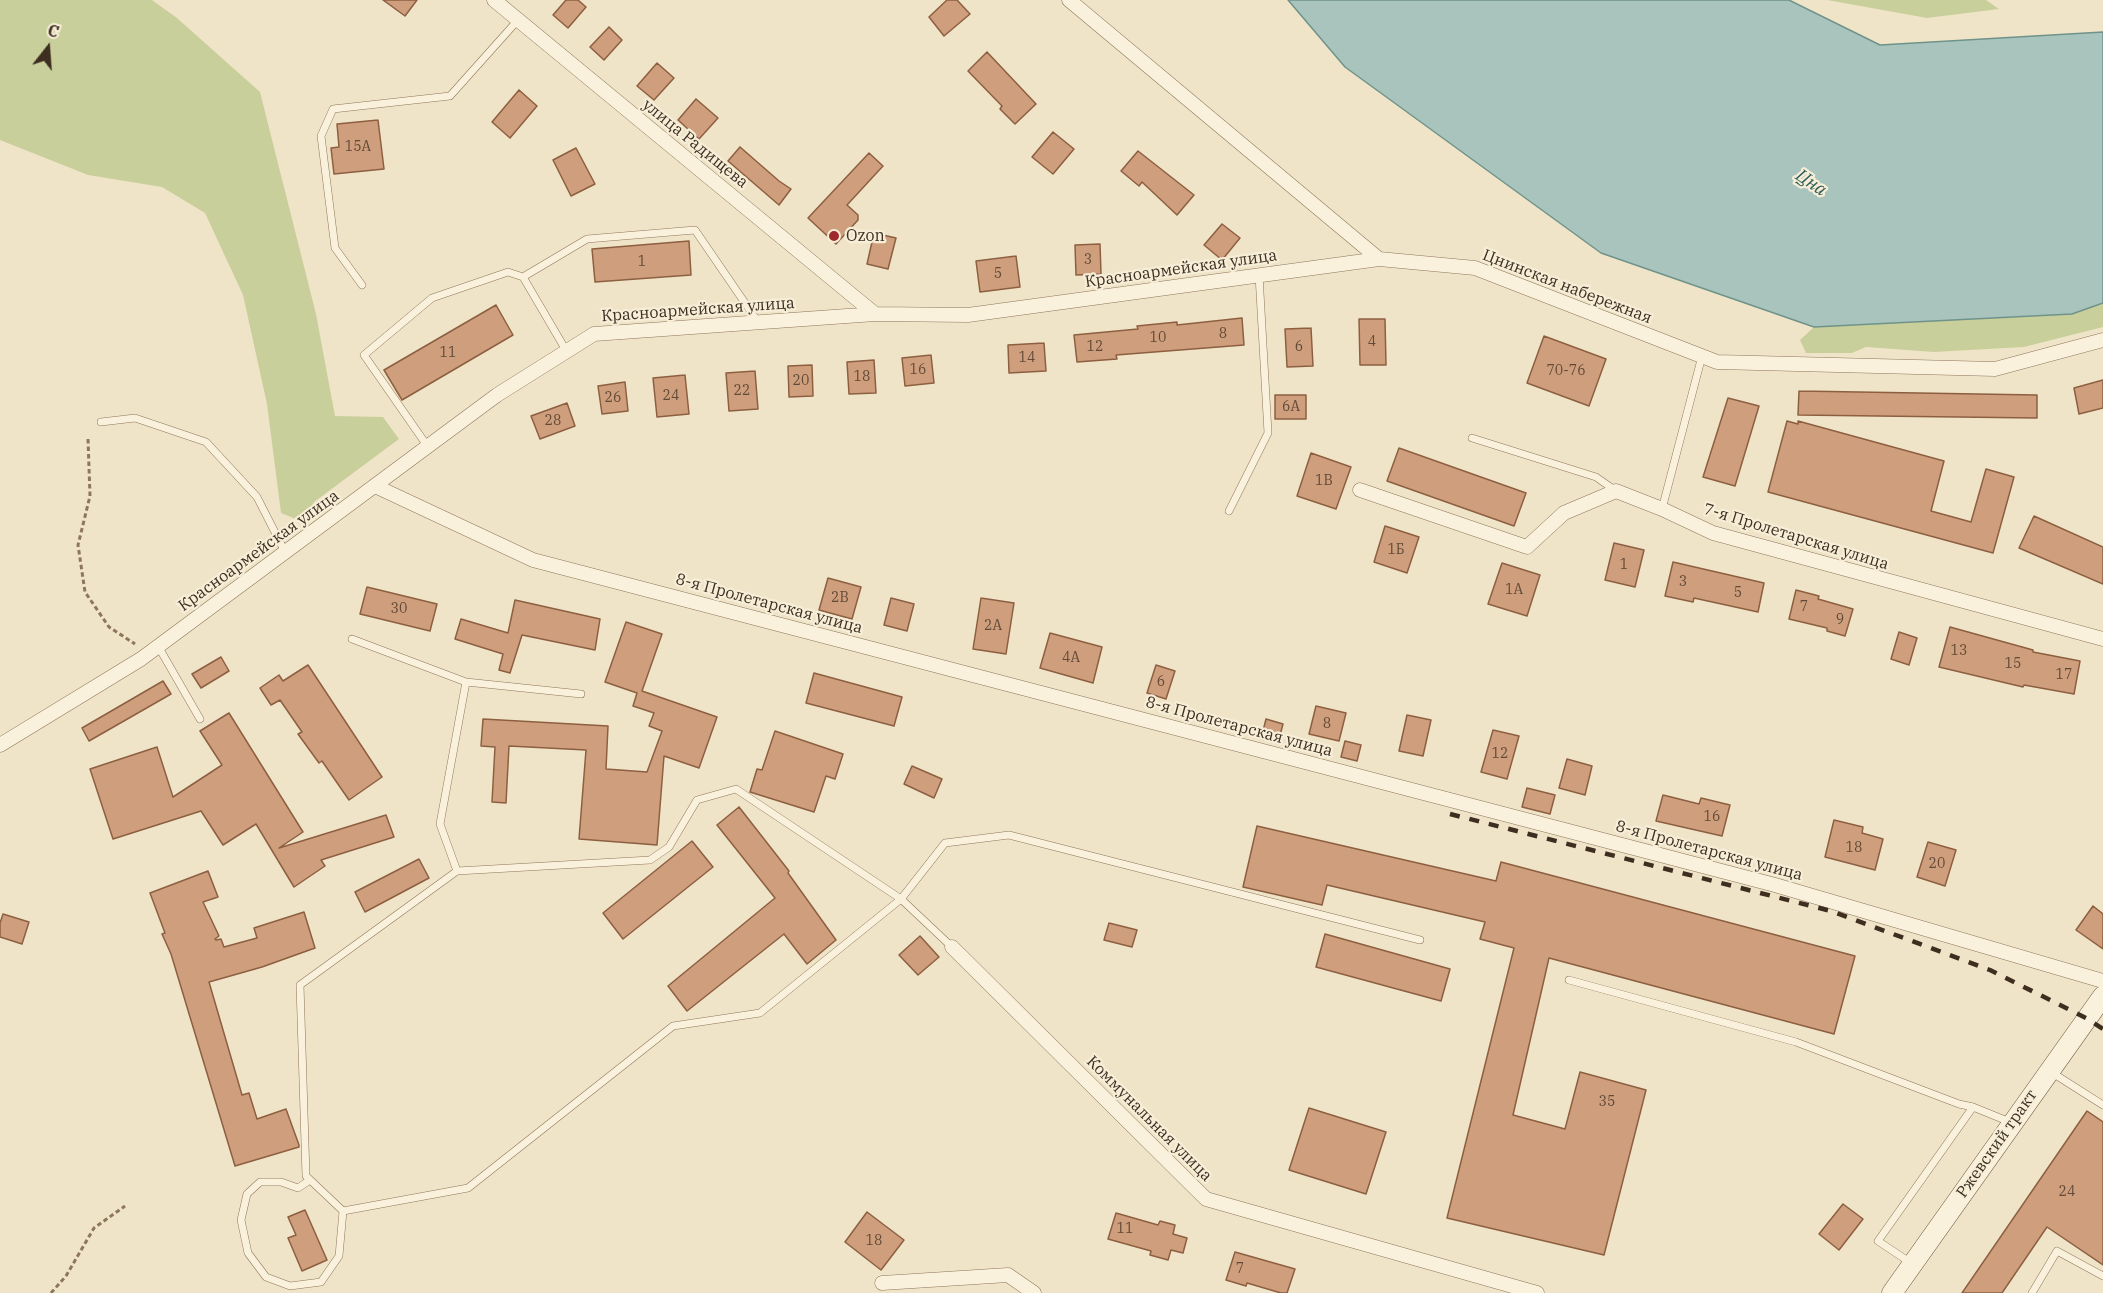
<!DOCTYPE html>
<meta charset="utf-8">
<style>
body{margin:0}
#map{position:relative;width:2103px;height:1293px;overflow:hidden;background:#f0e4c8;font-family:"IBM Plex Serif",serif}
canvas{display:block}
.north{position:absolute;left:18px;top:18px;width:60px;height:60px;-webkit-text-stroke:4px #f7eed8;paint-order:stroke;rotate:17deg;font-size:16px;font-weight:700;line-height:24px;text-align:center;color:#3d2e20}
.north::after{content:'';display:block;margin:auto;width:21px;height:27px;background:#3d2e20;clip-path:polygon(50% 0,100% 100%,50% 72%,0 100%)}
</style>
<div id="map">
<canvas width="2103" height="1293"></canvas>
<div class="north">С</div>
</div>
<script>
const g = document.querySelector('canvas').getContext('2d');
g.lineJoin = 'round';
function fill(path, color) { g.fillStyle = color; g.fill(path, 'evenodd'); }
const poly = rows => new Path2D(rows.map(r => 'M' + r).join(''));
function stroke(path, color, width, dash) { g.strokeStyle = color; g.lineWidth = width; g.lineCap = dash ? 'butt' : 'round'; g.setLineDash(dash || []); g.stroke(path); }
function label(font, color, halo, rows, align = 'center') {
  g.font = font + ' "IBM Plex Serif",serif'; g.lineWidth = 4.5; g.setLineDash([]); g.textBaseline = 'middle'; g.strokeStyle = halo; g.fillStyle = color; for (const [text, x, y, turn = 0] of rows) {
    g.save(); g.translate(x, y); g.rotate((+turn || 0) * Math.PI / 180); g.textAlign = isNaN(turn) ? turn : align; if (halo) g.strokeText(text, 0, 0); g.fillText(text, 0, 0); g.restore();
  }
}
const green = poly([
 [0,0,152,0,177,18,260,92,316,314,335,416,383,417,399,439,314,502,303,522,281,513,267,404,243,295,205,213,162,187,88,175,0,140],
 [1827,0,1986,0,1999,9,1927,18],
 [2103,303,2103,327,2024,347,1934,352,1866,347,1852,353,1806,353,1800,340,1814,327,2072,314]
]);
const water = poly([
 [1288,0,1789,0,1880,45,2103,32,2103,303,2072,314,1814,327,1601,253,1345,67,1288,0]
]);
const building = poly([
 [383,0,417,0,405,16,383,0],
 [566,0,578,0,586,7,568,28,553,15,566,0],
 [947,0,957,0,970,14,944,36,929,17,947,0],
 [609,27,622,40,604,60,590,47,609,27],
 [987,52,1036,104,1015,124,1000,109,1002,106,968,71,987,52],
 [657,63,674,78,654,100,637,86,657,63],
 [519,90,537,106,510,138,492,122,519,90],
 [696,99,718,118,699,139,678,120,696,99],
 [378,120,384,169,334,174,331,148,339,147,337,124,378,120],
 [1053,132,1074,149,1053,174,1032,157,1053,132],
 [740,147,779,181,791,189,779,205,728,161,740,147],
 [576,148,595,184,571,196,553,160,576,148],
 [1138,151,1194,195,1177,215,1142,182,1139,186,1121,171,1138,151],
 [869,153,883,166,847,205,858,215,858,220,836,244,808,218,869,153],
 [1222,224,1240,238,1222,260,1204,245,1222,224],
 [874,233,896,238,888,269,867,264,874,233],
 [689,241,691,275,595,282,592,249,689,241],
 [1100,244,1101,274,1076,275,1075,245,1100,244],
 [1016,256,1020,287,980,292,976,261,1016,256],
 [496,305,513,335,402,400,384,370,496,305],
 [1242,318,1244,345,1116,355,1117,359,1077,362,1074,335,1138,329,1137,326,1177,322,1177,325,1242,318],
 [1359,319,1385,319,1386,365,1360,365,1359,319],
 [1311,328,1313,366,1287,367,1285,329,1311,328],
 [1544,336,1606,359,1589,406,1527,383,1544,336],
 [1044,343,1046,371,1009,373,1008,345,1044,343],
 [931,355,934,383,905,386,902,358,931,355],
 [874,360,876,393,849,394,847,362,874,360],
 [812,365,813,396,789,397,788,366,812,365],
 [755,371,758,409,729,411,726,373,755,371],
 [685,375,689,414,657,417,653,378,685,375],
 [2103,380,2103,408,2079,414,2074,388,2103,380],
 [625,382,628,411,602,414,598,386,625,382],
 [1799,391,2037,395,2037,418,1798,415,1799,391],
 [1275,395,1306,395,1306,419,1275,419,1275,395],
 [1728,398,1759,406,1735,486,1703,477,1728,398],
 [567,403,575,426,540,439,531,416,567,403],
 [1787,421,1798,424,1798,421,1944,461,1931,511,1971,522,1986,469,2014,477,1993,553,1768,492,1787,421],
 [1399,448,1526,493,1514,526,1387,481,1399,448],
 [1311,453,1351,467,1336,509,1297,496,1311,453],
 [2034,516,2103,547,2103,584,2019,548,2034,516],
 [1385,526,1419,537,1407,573,1374,562,1385,526],
 [1614,543,1644,550,1635,587,1605,580,1614,543],
 [1673,562,1764,583,1758,612,1694,598,1693,602,1665,596,1673,562],
 [1502,563,1540,575,1527,616,1488,604,1502,563],
 [828,578,861,587,852,619,819,610,828,578],
 [367,587,437,604,430,631,360,614,367,587],
 [1796,590,1819,596,1818,599,1853,609,1845,636,1827,631,1827,628,1789,619,1796,590],
 [891,598,914,604,907,631,884,625,891,598],
 [981,598,1014,603,1006,654,973,649,981,598],
 [515,600,600,619,595,650,522,635,510,673,499,670,503,654,455,639,461,619,508,633,515,600],
 [626,622,662,634,642,691,717,717,699,768,664,756,657,845,579,839,586,750,509,746,506,803,492,802,495,747,481,746,483,719,608,726,606,769,647,772,662,731,649,726,654,713,633,706,637,693,605,682,626,622],
 [1950,627,2033,650,2033,652,2080,661,2074,694,2024,685,2023,687,1939,667,1950,627],
 [1899,632,1917,638,1909,665,1891,659,1899,632],
 [1050,633,1102,647,1093,683,1040,668,1050,633],
 [221,657,229,671,201,688,192,674,221,657],
 [308,665,382,777,349,800,322,761,319,763,298,734,302,732,280,700,271,705,260,688,279,675,283,681,308,665],
 [1156,665,1175,671,1166,699,1147,693,1156,665],
 [814,673,902,697,894,726,806,703,814,673],
 [163,681,171,694,89,741,82,728,163,681],
 [1316,706,1346,713,1339,741,1309,734,1316,706],
 [229,713,303,832,279,848,386,815,394,837,321,860,325,866,294,887,256,824,223,845,201,811,113,839,90,769,157,747,173,797,222,765,200,731,229,713],
 [1407,715,1431,720,1423,756,1399,751,1407,715],
 [1266,719,1283,724,1278,743,1261,739,1266,719],
 [1493,730,1519,736,1507,779,1481,772,1493,730],
 [775,731,843,754,835,779,826,776,814,812,750,792,757,769,762,770,775,731],
 [1345,741,1361,745,1357,761,1341,757,1345,741],
 [1567,759,1592,766,1585,795,1559,788,1567,759],
 [912,766,942,779,934,798,904,784,912,766],
 [1527,788,1555,795,1550,814,1522,807,1527,788],
 [1663,795,1699,804,1701,798,1730,805,1722,836,1656,821,1663,795],
 [739,807,789,871,788,873,836,940,807,964,784,934,687,1011,668,986,775,898,717,825,739,807],
 [1834,820,1863,827,1862,833,1883,839,1875,870,1825,857,1834,820],
 [1257,826,1496,881,1501,862,1855,956,1834,1034,1549,958,1513,1115,1565,1129,1580,1072,1646,1090,1604,1255,1447,1218,1514,948,1480,939,1485,922,1327,885,1322,905,1243,887,1257,826],
 [692,841,713,867,623,939,603,913,692,841],
 [1928,842,1956,850,1945,886,1917,877,1928,842],
 [419,859,429,878,365,912,355,892,419,859],
 [208,871,218,897,203,902,219,936,215,939,216,940,221,939,224,947,257,938,254,928,304,912,315,948,262,967,209,982,242,1095,249,1093,257,1119,286,1109,299,1145,299,1147,235,1166,171,954,162,934,165,933,150,893,208,871],
 [2093,906,2103,914,2103,949,2076,930,2093,906],
 [3,914,29,922,22,944,0,937,0,923,3,914],
 [1109,923,1137,930,1132,947,1104,940,1109,923],
 [1325,934,1450,969,1441,1001,1316,967,1325,934],
 [920,936,939,957,918,975,899,955,920,936],
 [1309,1108,1386,1132,1366,1194,1289,1170,1309,1108],
 [2087,1111,2103,1122,2103,1265,2047,1227,2002,1293,1962,1293,2087,1111],
 [1843,1204,1863,1219,1839,1250,1819,1234,1843,1204],
 [305,1210,327,1260,302,1271,288,1238,296,1235,288,1217,305,1210],
 [867,1212,904,1240,881,1270,845,1242,867,1212],
 [1116,1213,1158,1225,1160,1221,1175,1225,1173,1234,1187,1238,1183,1253,1171,1250,1168,1260,1150,1255,1151,1251,1108,1239,1116,1213],
 [1235,1252,1295,1269,1287,1293,1281,1293,1247,1283,1246,1286,1226,1280,1235,1252]
]);
const path = poly([
 [88,439,90,496,78,545,85,592,109,627,135,644],
 [51,1293,66,1276,94,1228,125,1206]
]);
const service = poly([
 [523,277,587,239,695,230,758,322],
 [362,285,335,248,321,136,333,109,450,96,518,20],
 [101,422,135,418,206,442,257,497,285,552],
 [1472,438,1596,477,1616,491],
 [428,447,364,355,432,298,508,272,523,277,567,352],
 [1662,509,1702,356],
 [1229,511,1268,433,1259,275],
 [352,639,466,682],
 [158,646,200,719],
 [457,871,300,985,306,1176,343,1211,468,1188,673,1026,760,1013,901,899,736,789,697,800,669,847,650,860,457,871,440,824,466,682,581,694],
 [952,947,901,899,945,843,1009,835,1420,940],
 [1569,980,1796,1042,1959,1104,1973,1107],
 [2051,1072,2103,1105],
 [310,1180,298,1188,281,1182,260,1182,247,1194,241,1220,248,1253,266,1277,290,1286,321,1282,339,1256,343,1211],
 [1911,1263,1878,1241,1973,1107,2010,1122],
 [2032,1293,2057,1251,2103,1276]
]);
const minor = poly([
 [494,0,875,314],
 [1069,0,1379,259],
 [375,486,533,560,1775,885,2103,981],
 [1360,490,1527,547,1564,513,1616,491,1662,509,1713,533,2103,639],
 [0,745,141,659,497,395,594,334,875,314,968,315,1379,259,1475,268,1717,362,1995,369,2103,340],
 [952,947,1206,1199,1537,1293],
 [882,1283,1008,1275,1034,1293]
]);
const secondary = poly([
 [1892,1293,2103,996]
]);
const rail = poly([
 [1450,814,1831,911,1990,970,2086,1018,2103,1029]
]);
const markers = [
 [834,236,6,"#9e2a2b"]
];
const numberNames = [
 ["15А",358,147],
 ["3",1088,260],
 ["1",642,262],
 ["5",998,274],
 ["8",1223,334],
 ["10",1158,338],
 ["4",1372,342],
 ["12",1095,347],
 ["6",1299,347],
 ["11",448,353],
 ["14",1027,358],
 ["16",918,370],
 ["70-76",1566,371],
 ["18",862,377],
 ["20",801,381],
 ["22",742,391],
 ["24",671,396],
 ["26",613,398],
 ["6А",1291,407],
 ["28",553,421],
 ["1В",1324,481],
 ["1Б",1396,550],
 ["1",1624,565],
 ["3",1683,582],
 ["1А",1514,590],
 ["5",1738,593],
 ["2В",840,598],
 ["7",1804,607],
 ["30",399,609],
 ["9",1840,620],
 ["2А",993,626],
 ["13",1959,651],
 ["4А",1071,658],
 ["15",2013,664],
 ["17",2064,675],
 ["6",1161,682],
 ["8",1327,724],
 ["12",1500,754],
 ["16",1712,817],
 ["18",1854,848],
 ["20",1937,864],
 ["35",1607,1102],
 ["24",2067,1192],
 ["11",1125,1229],
 ["18",874,1241],
 ["7",1240,1269]
];
const streetNames = [
 ["улица Радищева",695,144,39],
 ["Красноармейская улица",1181,269,-8],
 ["Цнинская набережная",1567,287,21],
 ["Красноармейская улица",698,310,-4],
 ["7-я Пролетарская улица",1796,537,17],
 ["Красноармейская улица",259,551,-36],
 ["8-я Пролетарская улица",769,604,15],
 ["8-я Пролетарская улица",1239,727,15],
 ["8-я Пролетарская улица",1709,851,15],
 ["Коммунальная улица",1149,1119,45],
 ["Ржевский тракт",1997,1144,-55]
];
const poiNames = [
 ["Ozon",846,236]
];
const waterNames = [
 ["Цна",1811,183,34]
];
fill(green, '#c9cf9b');
fill(water, '#a9c4bc');
stroke(water, '#6f938a', 1.5);
fill(building, '#cf9f7d');
stroke(building, '#8d5f41', 1.5);
stroke(service, '#8d765c', 8);
stroke(minor, '#8d765c', 15);
stroke(secondary, '#6f573f', 21);
stroke(path, '#8d765c', 3, [4.5, 3]);
stroke(service, '#faf1dc', 7);
stroke(minor, '#faf1dc', 14);
stroke(secondary, '#faf1dc', 20);
stroke(rail, '#3d2e20', 4.5, [10, 10]);
for (const [x, y, r, color] of markers) { const dot = new Path2D(); dot.arc(x, y, r, 0, 2 * Math.PI); g.fillStyle = color; g.fill(dot); stroke(dot, '#f7eed8', 2); }
label('14px', '#624a37', null, numberNames);
label('16px', '#3d2e20', '#f7eed8', streetNames);
label('16px', '#3d2e20', '#f7eed8', poiNames, 'left');
label('italic 18px', '#2f5d5a', '#f7eed8', waterNames);
</script>
